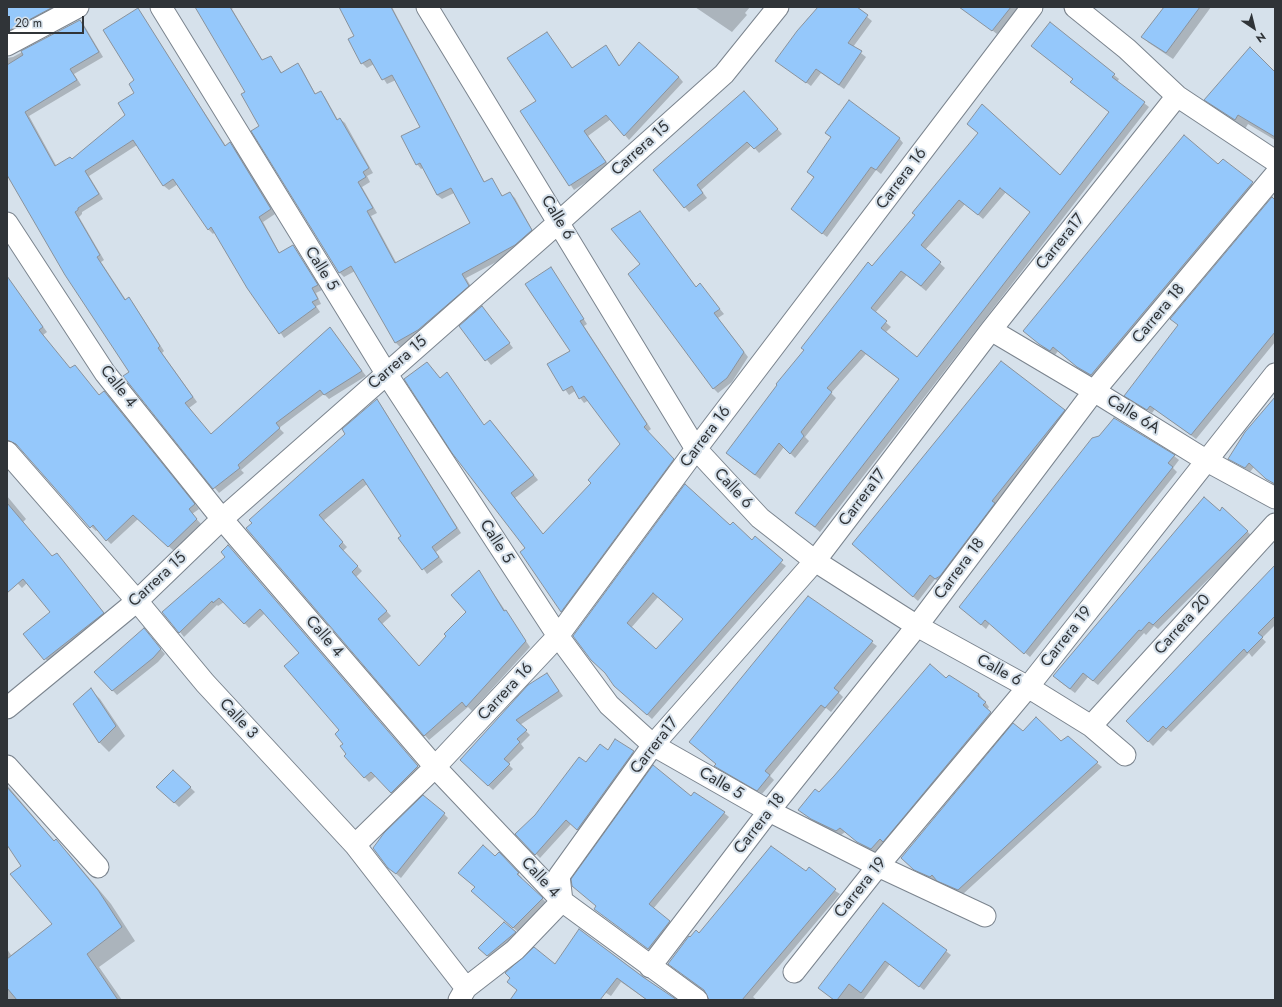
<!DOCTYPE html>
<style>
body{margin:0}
#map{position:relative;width:1282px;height:1007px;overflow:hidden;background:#d6e1eb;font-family:Jost,sans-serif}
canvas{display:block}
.frame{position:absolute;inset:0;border:8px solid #303438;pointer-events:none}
.north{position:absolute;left:1234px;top:8px;width:40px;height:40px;-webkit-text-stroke:3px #d6e1eb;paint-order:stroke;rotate:145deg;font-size:11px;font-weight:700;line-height:16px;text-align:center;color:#303438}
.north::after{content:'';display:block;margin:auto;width:14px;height:18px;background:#303438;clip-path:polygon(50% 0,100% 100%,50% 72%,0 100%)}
.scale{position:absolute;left:8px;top:16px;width:76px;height:18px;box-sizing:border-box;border:2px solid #303438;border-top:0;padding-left:5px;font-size:12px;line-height:14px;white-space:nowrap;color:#303438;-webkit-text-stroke:3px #d6e1eb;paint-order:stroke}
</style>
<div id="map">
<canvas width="1282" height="1007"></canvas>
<div class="frame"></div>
<div class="north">N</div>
<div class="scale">20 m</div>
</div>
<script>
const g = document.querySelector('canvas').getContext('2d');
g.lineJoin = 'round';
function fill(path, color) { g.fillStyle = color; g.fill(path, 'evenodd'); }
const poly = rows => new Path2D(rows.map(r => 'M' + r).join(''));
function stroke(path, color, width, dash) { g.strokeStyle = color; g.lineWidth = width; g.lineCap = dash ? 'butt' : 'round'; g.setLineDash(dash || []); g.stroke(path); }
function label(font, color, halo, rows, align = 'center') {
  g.font = font + ' Jost,sans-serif'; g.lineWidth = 4; g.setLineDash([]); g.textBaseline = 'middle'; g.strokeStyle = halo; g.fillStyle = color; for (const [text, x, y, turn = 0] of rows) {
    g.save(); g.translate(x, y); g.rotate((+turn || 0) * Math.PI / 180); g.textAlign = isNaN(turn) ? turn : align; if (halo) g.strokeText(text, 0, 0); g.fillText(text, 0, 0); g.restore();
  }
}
const shadow = poly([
 [15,7,66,7,7,38,7,11],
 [196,7,234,7,232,9,263,61,271,57,282,73,298,64,302,69,316,95,321,92,325,97,338,120,340,119,345,123,373,173,367,176,370,182,362,187,377,213,371,216,397,264,471,223,454,193,442,199,437,195,423,168,421,169,417,164,421,127,396,80,387,84,374,64,367,68,362,63,355,37,340,7,392,7,485,183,492,179,503,197,510,193,515,198,535,235,519,250,466,278,473,290,423,335,400,347,396,343,355,271,344,277,340,273,260,127,246,92],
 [695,7,750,7,745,13,747,15,732,32],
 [819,7,855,7,872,21,853,47,866,57,844,89,821,73,811,86,777,61,798,31,808,18,810,19],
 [962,7,1019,7,997,34],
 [1165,7,1211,7,1173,59,1149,43,1142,37],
 [138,9,226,146,230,144,235,148,275,214,263,222,280,254,293,246,322,290,316,293,321,304,316,306,320,312,284,338,215,232,213,234,208,229,178,184,169,190,164,186,137,145,89,176,103,199,82,212,82,214,79,217,104,260,101,262,126,300,128,299,133,303,164,351,162,353,197,402,189,408,211,435,334,333,366,376,329,399,324,394,279,428,284,433,241,470,244,473,219,493,125,377,130,372,7,173,7,58,13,57,80,21,84,25,103,57,74,74,81,85,29,116,57,167,72,160,126,115,135,93],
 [547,33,572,68,606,47,620,66,679,77,683,82,629,140,611,119,588,136,610,167,574,190,522,112,537,101],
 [1032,46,1114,75,1119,79,1117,82,1149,107,820,532,802,517,900,380,866,354,831,393,836,398,805,437,809,441,795,458,784,447,760,479,732,458,873,267,916,216,979,134,1060,176,1109,112,1074,80],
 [1006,192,1031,213,917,359,885,333,891,327,875,313,907,275,926,291,945,268,925,250,965,204,983,219],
 [1275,73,1275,140,1248,124,1245,129,1215,109,1205,100],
 [748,97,782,134,759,153,752,145,701,190,707,198,689,212,654,170],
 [826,133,899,138,903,143,881,174,876,170,827,237,796,213,814,178,808,172,832,138],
 [1223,160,1257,188,1096,379,1083,372,1058,351,1055,355,1045,349,1029,335],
 [1275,201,1275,342,1196,439,1155,409,1152,413,1126,396,1179,326,1171,319],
 [640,212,696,287,700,285,724,314,718,318,748,357,732,382,718,393,714,389,642,264],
 [551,269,587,324,584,326,651,429,647,432,677,464,566,616,521,552,527,548,440,378,484,426,490,421,495,426,538,480,515,498,544,535,593,483,621,444,589,400,584,403,575,391,569,395,548,365,572,351],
 [7,277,47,332,43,335,70,369,100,396,109,397,199,509,192,514,201,524,174,551,138,519,111,544,97,530,96,531,83,519,20,448,16,445,7,446],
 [486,312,513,348,491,365,460,326],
 [1275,397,1275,486,1254,467,1250,472,1229,458],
 [377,400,381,405,461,533,436,552,443,562,427,574,367,484,323,521,347,547,343,551,362,571,356,577,391,616,382,624,419,667,468,612,479,572,530,647,472,711,468,707,429,740,247,528,347,434],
 [1064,411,1069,415,940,583,935,579,918,601,858,548],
 [1114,419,1174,456,1179,460,1173,468,1177,472,1030,657,990,623,986,629,965,611],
 [7,496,26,519,23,522,52,557,61,559,108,618,50,664,24,634,52,613,27,583,22,588,7,572],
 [1223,508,1252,536,1158,629,1154,626,1146,635,1144,633,1098,685,1088,677,1075,693,1059,681],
 [730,526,786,566,652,719,620,690,574,636],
 [658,597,685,620,657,651,631,628],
 [233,551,422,771,397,797,376,776,369,782,345,756,348,754,341,730,300,653,265,613,249,628,224,602,218,606,217,605,184,637,180,632],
 [1275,567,1275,625,1262,638,1266,642,1252,657,1249,653,1171,732,1168,730,1153,746,1128,721],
 [808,597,877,646,839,693,843,697,831,712,826,708,770,776,774,780,762,794,720,771,716,766,717,765,690,742],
 [148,634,165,654,158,662,117,695,95,672],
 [547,674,563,696,520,725,530,735,521,744,524,748,508,764,513,769,493,790,461,760],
 [949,676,979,694,989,707,987,710,995,717,876,853,863,846,845,832,841,835,817,823,799,810],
 [91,690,100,699,125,736,109,752,99,742],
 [1024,732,1061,742,1097,763,1102,767,963,894,943,885,937,879,935,881,920,874,907,862],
 [608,751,633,752,637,757,582,834,571,824,540,858,517,834,586,764],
 [173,771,195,792,179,807,158,787],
 [7,785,55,842,56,841,69,854,111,904,135,941,99,967,122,1000,7,1000,7,949,11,955,53,924,22,866,7,843],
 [691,797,724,813,729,817,653,909,674,926,653,953,595,909],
 [444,814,448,818,401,878,394,872],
 [499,854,522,878,521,879,547,903,518,932,477,896,476,888,464,878],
 [806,872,840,894,753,997,757,1000,710,1000,709,996,669,964,699,934],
 [884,904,951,955,924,990,890,964,863,1000,835,1000],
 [580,930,675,1000,647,1000,621,982,611,996,595,986,583,1000,511,1000,555,965],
 [515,933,519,937,492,960,480,948]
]);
const building = poly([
 [7,7,53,7,10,30,7,23,7,7],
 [195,7,230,7,262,60,271,56,281,73,298,63,315,94,321,91,337,120,340,118,369,168,363,172,366,177,358,182,373,208,367,211,395,263,470,223,451,188,437,195,420,163,416,165,401,136,420,127,392,75,382,80,370,59,361,64,348,39,354,36,339,7,391,7,484,182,492,178,502,196,510,192,532,230,515,245,462,274,469,286,418,330,395,343,351,266,339,273,251,131,259,126,241,94,245,92,195,7],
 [818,7,857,7,868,15,848,43,862,51,839,85,816,69,806,83,775,61,797,31,818,7],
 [959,7,1011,7,992,31,959,7],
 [1164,7,1200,7,1166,53,1141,37,1164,7],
 [138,8,225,146,230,142,271,209,259,217,279,253,293,245,318,285,312,288,318,299,312,302,316,307,279,334,247,288,211,227,208,230,173,179,163,186,133,140,85,171,99,194,78,208,78,210,75,212,100,255,97,257,125,300,129,297,160,346,158,348,193,397,185,403,211,434,330,327,362,371,324,395,320,390,276,423,280,428,238,465,240,468,213,489,123,376,129,372,65,275,7,175,7,65,23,55,21,51,80,20,99,52,70,69,77,80,25,112,55,166,70,157,72,159,125,115,118,103,134,93,129,84,134,80,103,30,138,8],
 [1050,22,1115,74,1112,77,1145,102,815,527,795,513,899,379,861,350,827,388,832,392,801,432,804,436,790,454,779,443,755,475,726,453,777,385,776,384,804,350,801,348,851,284,868,262,872,266,915,215,912,213,978,133,967,124,982,104,1060,175,1109,112,1070,82,1073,79,1031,46,1050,22],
 [1000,188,1030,212,917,357,881,328,887,321,871,308,901,271,921,286,941,262,921,245,959,200,978,215,1000,188],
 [547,32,572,68,606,45,619,66,639,42,679,77,624,136,606,115,584,131,606,162,569,186,520,111,536,101,507,58,547,32],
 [1250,47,1275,72,1275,137,1238,115,1235,120,1204,100,1250,47],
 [744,91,778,129,754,149,747,142,697,185,703,193,684,208,653,170,744,91],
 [849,100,900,138,876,170,871,167,822,234,791,209,814,177,807,172,831,137,825,133,849,100],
 [1184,135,1218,164,1223,159,1253,182,1091,375,1077,367,1053,347,1050,351,1039,344,1023,331,1184,135],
 [1272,197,1275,200,1275,332,1191,435,1150,406,1147,410,1124,396,1178,325,1170,319,1272,197],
 [640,211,696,287,700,283,720,309,714,313,744,352,727,378,713,389,628,274,640,264,611,229,640,211],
 [551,267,584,319,580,321,647,424,644,427,674,459,561,612,520,552,525,548,452,453,404,379,427,362,440,378,447,372,484,425,490,420,534,475,511,493,543,534,591,483,588,480,620,444,584,396,579,399,572,386,563,391,547,364,570,351,525,284,551,267],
 [7,276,43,327,39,330,70,368,75,365,99,395,104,391,195,504,189,509,197,519,168,547,133,515,106,541,93,525,90,528,83,520,16,444,7,440,7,276],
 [482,306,510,343,485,361,459,326,482,306],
 [1001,361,1065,410,992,501,995,503,940,576,935,579,930,575,913,597,852,544,1001,361],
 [1275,397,1275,484,1266,479,1249,463,1245,468,1228,459,1245,432,1275,397],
 [377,399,457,528,432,547,439,557,422,570,398,538,401,536,363,479,319,515,343,542,339,546,358,566,352,572,387,611,378,619,419,666,446,636,444,634,466,612,451,595,479,570,504,611,506,610,526,641,466,707,462,702,424,736,246,528,252,523,249,520,345,434,342,429,377,399],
 [1114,418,1175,455,1168,463,1173,467,1024,654,985,620,981,625,959,607,1092,438,1099,436,1114,418],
 [685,484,730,525,733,522,752,540,755,536,783,560,647,715,614,686,605,673,591,660,573,636,685,484],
 [653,593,683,619,656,649,627,623,653,593],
 [1204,497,1220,511,1222,507,1248,531,1153,625,1149,622,1141,631,1139,630,1093,681,1083,673,1070,689,1053,676,1204,497],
 [7,503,52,556,57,553,104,613,44,660,23,634,50,612,23,579,7,593,7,503],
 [228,545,418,766,391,793,371,772,364,778,344,756,346,754,340,746,343,744,335,734,339,730,284,666,299,653,260,609,244,624,219,598,213,603,212,601,179,633,162,612,225,557,221,552,228,545],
 [1275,565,1275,616,1258,633,1263,637,1247,653,1244,649,1166,729,1163,726,1148,742,1126,721,1275,565],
 [808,596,873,641,834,688,839,692,825,708,821,705,765,771,770,775,757,791,714,766,716,764,689,742,808,596],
 [144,628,161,649,153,658,112,691,94,672,144,628],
 [930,664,946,678,949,675,979,694,978,696,986,702,983,705,991,712,883,842,880,839,871,849,857,842,840,828,836,831,811,819,798,810,815,789,819,792,834,776,930,664],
 [547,673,559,691,516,720,527,730,517,739,520,742,504,759,510,764,488,786,460,760,528,685,547,673],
 [91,688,116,726,99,743,73,704,91,688],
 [1036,717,1061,741,1068,736,1098,762,958,890,937,881,932,875,930,877,914,870,901,858,1013,723,1023,731,1036,717],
 [615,739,634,751,577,830,566,820,535,855,515,834,535,815,579,757,586,762,600,744,608,750,615,739],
 [653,765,691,796,694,792,725,812,649,904,670,921,648,949,594,909,596,906,572,886,571,879,653,765],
 [173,770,191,787,174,803,156,787,173,770],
 [7,787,54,841,56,839,98,890,122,927,87,954,118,1000,17,1000,7,988,7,959,52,924,10,874,21,866,7,845,7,787],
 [423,795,445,813,396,874,388,868,373,848,384,833,423,795],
 [483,845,495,856,499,852,519,873,517,874,543,898,513,928,471,891,475,887,458,873,483,845],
 [771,846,806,871,809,867,836,889,742,1000,709,1000,704,990,668,964,689,936,690,937,696,930,699,933,771,846],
 [883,903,947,950,919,987,885,961,861,993,849,984,837,1000,834,1000,818,988,883,903],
 [504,922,516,932,487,956,478,948,504,922],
 [579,929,643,977,677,1000,647,1000,617,978,600,1000,510,1000,517,990,507,982,510,978,505,973,534,947,555,964,579,929]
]);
const minor = poly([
 [161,7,386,373,558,636,609,705,653,745,769,811,878,866,985,916],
 [427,7,696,449,760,518,815,561,917,626,1028,687,1091,726,1125,755],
 [1075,7,1127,49,1177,96,1275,161],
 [7,45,78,7],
 [7,223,105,373,222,519,435,767,562,901,697,1000],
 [991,330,1094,391,1207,461,1275,498],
 [7,452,137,601,205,683,355,845,466,988],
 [7,708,137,601,222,519,559,222,724,74,778,7],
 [1091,726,1275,524],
 [7,766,98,867],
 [355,845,435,767,558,636,696,449,1032,7],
 [650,967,769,811,917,626,1094,391,1275,175],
 [794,972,878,866,1028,687,1275,374],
 [459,1000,466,988,515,950,562,901,559,876,653,745,815,561,991,330,1177,96]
]);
const streetNames = [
 ["Carrera 15",641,149,-42],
 ["Carrera 16",902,179,-53],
 ["Calle 6",557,218,59],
 ["Carrera17",1061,242,-51],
 ["Calle 5",321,269,58],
 ["Carrera 18",1159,314,-50],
 ["Carrera 15",398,363,-41],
 ["Calle 4",118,387,52],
 ["Calle 6A",1133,415,32],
 ["Carrera 16",706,437,-53],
 ["Calle 6",733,489,47],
 ["Carrera17",863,498,-53],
 ["Calle 5",496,542,57],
 ["Carrera 18",960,569,-53],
 ["Carrera 15",158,580,-43],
 ["Carrera 20",1183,625,-48],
 ["Calle 4",324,637,49],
 ["Carrera 19",1067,637,-52],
 ["Calle 6",999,671,29],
 ["Carrera 16",506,692,-47],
 ["Calle 3",238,719,47],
 ["Carrera17",655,746,-52],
 ["Calle 5",721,784,30],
 ["Carrera 18",760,824,-52],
 ["Calle 4",540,878,47],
 ["Carrera 19",861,888,-51]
];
fill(shadow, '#0003');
fill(building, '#95c8fb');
stroke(building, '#89929c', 1);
stroke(minor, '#7b848e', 23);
stroke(minor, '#fff', 21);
label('16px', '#303438', '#d6e1eb', streetNames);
</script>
